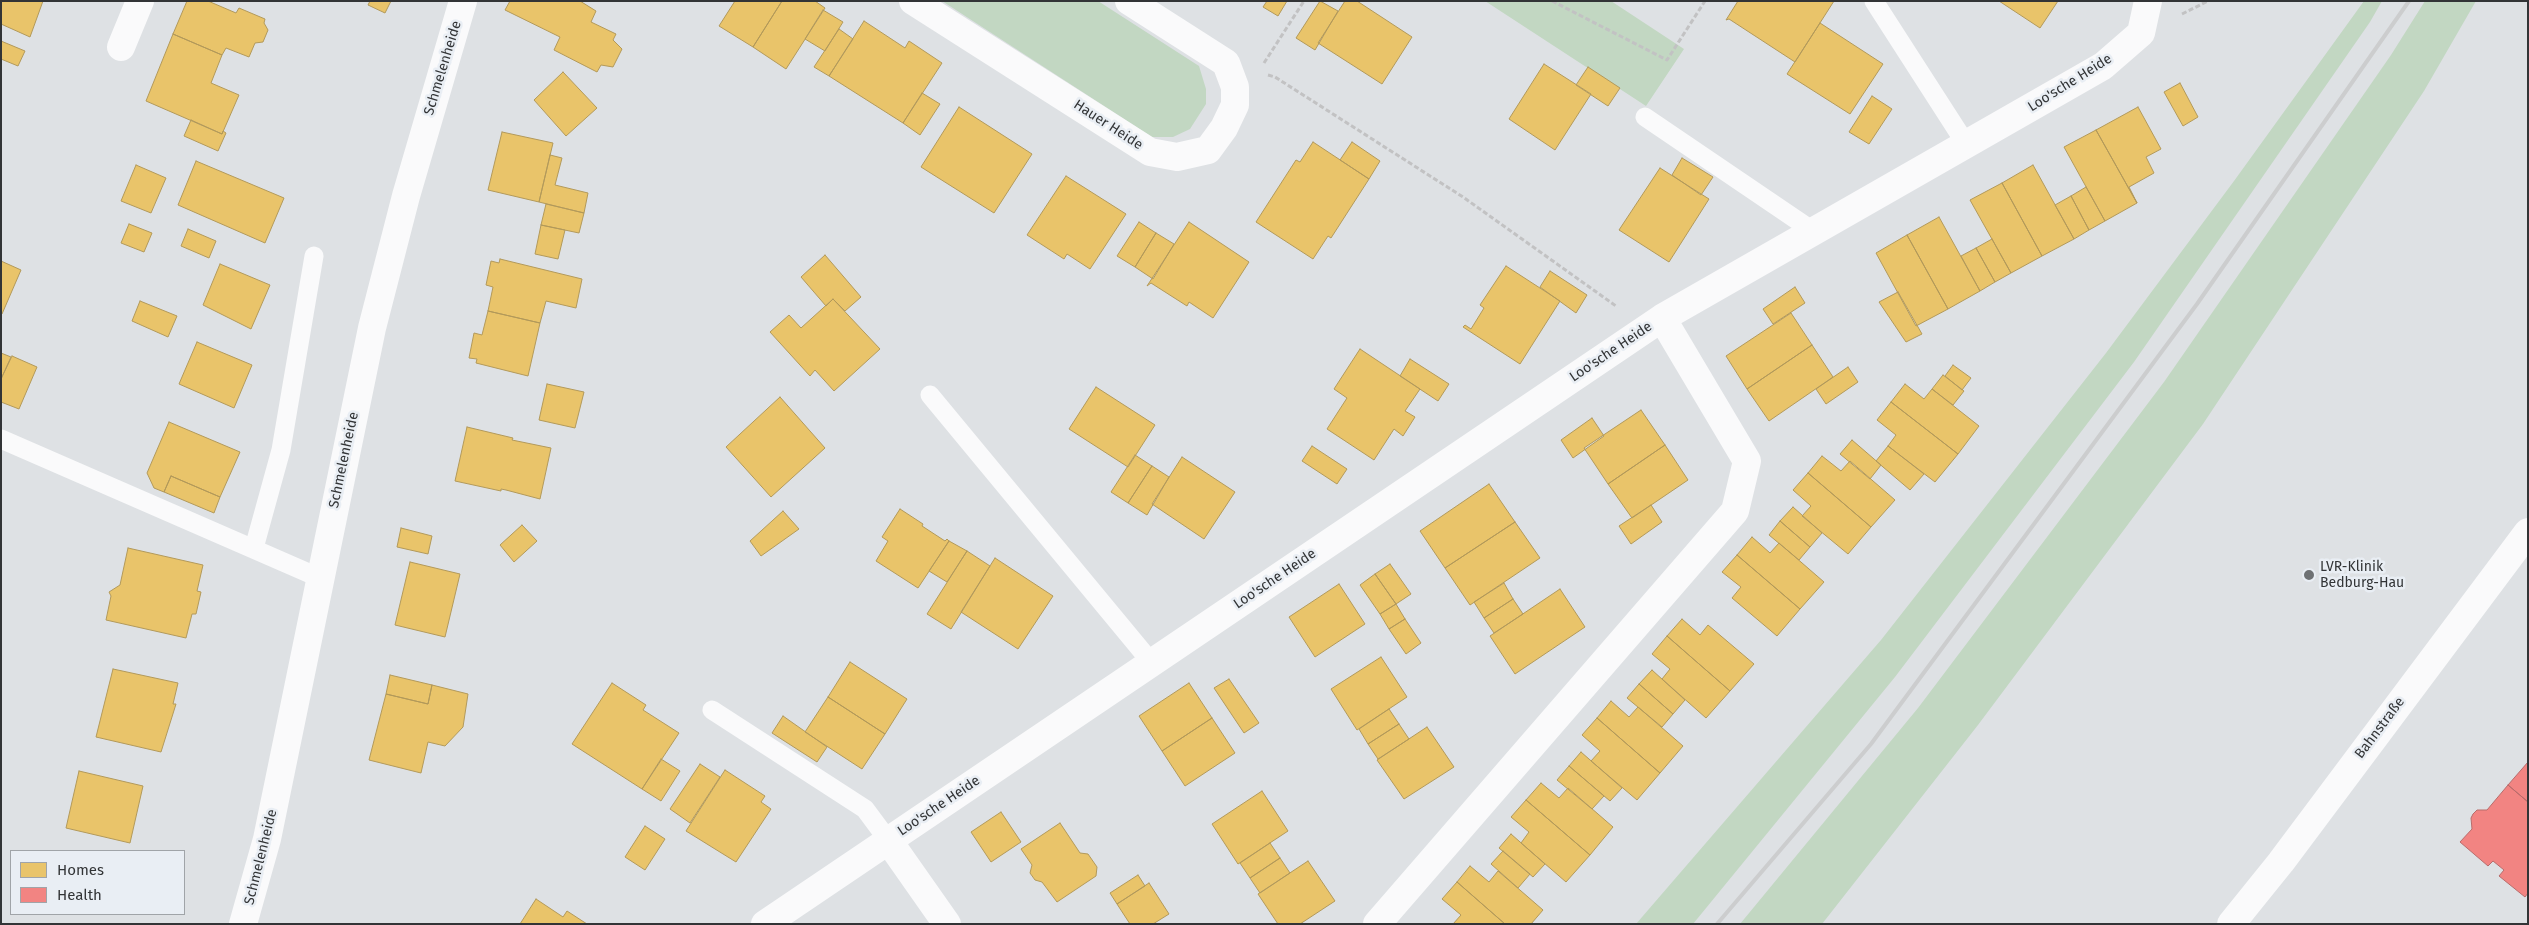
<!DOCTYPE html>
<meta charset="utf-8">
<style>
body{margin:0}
#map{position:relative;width:2529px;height:925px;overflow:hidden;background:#dee1e4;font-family:"Fira Sans",sans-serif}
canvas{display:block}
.frame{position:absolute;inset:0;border:2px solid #323436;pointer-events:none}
.legend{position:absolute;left:10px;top:850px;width:175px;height:65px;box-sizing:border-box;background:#e9eef4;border:1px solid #a0a4a8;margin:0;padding:6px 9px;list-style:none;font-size:15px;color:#323436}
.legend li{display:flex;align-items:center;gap:10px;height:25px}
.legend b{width:25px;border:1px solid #a0a4a8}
</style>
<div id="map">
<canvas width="2529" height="925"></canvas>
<div class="frame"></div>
<ul class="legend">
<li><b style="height:14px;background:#e9c46a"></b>Homes</li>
<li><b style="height:14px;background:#f28482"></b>Health</li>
</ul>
</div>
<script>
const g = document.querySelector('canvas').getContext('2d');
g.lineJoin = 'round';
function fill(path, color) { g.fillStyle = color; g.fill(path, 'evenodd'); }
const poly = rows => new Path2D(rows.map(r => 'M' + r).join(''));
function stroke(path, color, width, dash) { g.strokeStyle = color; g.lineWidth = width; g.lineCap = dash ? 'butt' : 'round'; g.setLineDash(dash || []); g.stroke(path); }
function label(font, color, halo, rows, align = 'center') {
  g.font = font + ' "Fira Sans",sans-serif'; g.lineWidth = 5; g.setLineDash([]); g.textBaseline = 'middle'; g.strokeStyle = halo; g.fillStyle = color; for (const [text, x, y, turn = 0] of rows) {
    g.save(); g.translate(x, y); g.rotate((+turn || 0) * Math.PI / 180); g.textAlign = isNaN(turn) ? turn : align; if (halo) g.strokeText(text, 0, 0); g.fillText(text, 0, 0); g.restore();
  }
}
const green = poly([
 [942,1,1098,1,1199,66,1206,89,1206,104,1190,129,1173,137,1152,137],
 [1485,1,1611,1,1684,49,1646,106],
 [2364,1,2382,1,2370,22,2134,362,1895,677,1693,924,1636,924,1881,640,2106,353,2234,181],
 [2425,1,2476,1,2424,91,2203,424,1978,725,1822,924,1740,924,1918,708,2164,382,2391,55]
]);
const homes = poly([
 [1,1,43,1,30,37,1,24,1,1],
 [187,1,208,1,236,13,239,8,265,19,264,23,268,30,263,42,255,43,249,57,226,48,222,55,173,34,187,1],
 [370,1,391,1,385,13,368,5,370,1],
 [510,1,580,1,596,11,591,22,616,34,613,40,622,49,613,67,601,65,597,72,554,50,560,37,505,10,510,1],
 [735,1,782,1,753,47,719,26,735,1],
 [782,1,815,1,825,8,786,69,753,47,782,1],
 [1267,1,1287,1,1278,16,1263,7,1267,1],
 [1320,1,1338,11,1315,50,1296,38,1320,1],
 [1345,1,1357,1,1412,37,1382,84,1318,43,1345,1],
 [1738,1,1834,1,1795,62,1729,19,1726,20,1738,1],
 [1999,1,2058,1,2040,28,1999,1],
 [823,10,843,22,825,51,805,39,823,10],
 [864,21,905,48,909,41,942,63,903,123,829,76,864,21],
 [1820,23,1883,64,1850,114,1787,74,1820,23],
 [839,29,853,39,829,76,814,67,839,29],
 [173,34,222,55,211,83,239,95,222,134,146,101,173,34],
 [1,41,25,51,18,66,1,59,1,41],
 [1544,64,1591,94,1555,150,1509,119,1544,64],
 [1588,67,1620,88,1608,106,1576,85,1588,67],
 [563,72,597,108,566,136,534,100,563,72],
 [2180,83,2198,117,2183,126,2164,92,2180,83],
 [922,93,940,104,920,135,903,123,922,93],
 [1872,96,1892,109,1869,144,1849,132,1872,96],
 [959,107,1032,154,994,213,921,167,959,107],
 [2138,107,2161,149,2146,157,2154,173,2129,187,2137,203,2096,130,2138,107],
 [191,120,222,134,223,131,226,133,218,151,184,136,191,120],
 [2096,130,2137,203,2105,221,2064,147,2096,130],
 [502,132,553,143,539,202,488,190,502,132],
 [1313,142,1369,179,1331,238,1328,236,1313,259,1256,222,1296,160,1300,162,1313,142],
 [1352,142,1380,161,1369,179,1340,160,1352,142],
 [550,155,562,158,555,185,588,193,584,213,539,202,550,155],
 [1682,158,1713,177,1701,195,1672,175,1682,158],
 [196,161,284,198,265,243,178,205,196,161],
 [136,165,166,178,151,213,121,201,136,165],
 [2033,165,2074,239,2042,256,2002,183,2033,165],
 [1660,168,1709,199,1669,262,1619,230,1660,168],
 [1066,176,1126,214,1090,269,1067,254,1064,259,1027,235,1066,176],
 [2002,183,2042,256,2011,273,1970,200,2002,183],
 [2086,187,2105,221,2089,230,2071,196,2086,187],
 [2071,196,2089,230,2074,239,2055,205,2071,196],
 [546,204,584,213,579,233,541,225,546,204],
 [1939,217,1980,291,1948,309,1907,235,1939,217],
 [1139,222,1156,233,1135,267,1117,256,1139,222],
 [1189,222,1249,262,1213,318,1189,302,1187,306,1151,283,1147,286,1189,222],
 [129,224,152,233,144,252,121,243,129,224],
 [541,225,565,230,558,259,535,254,541,225],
 [188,229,216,241,209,258,181,246,188,229],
 [1156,233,1174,244,1153,279,1135,267,1156,233],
 [1907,235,1948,309,1916,326,1876,253,1907,235],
 [1992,239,2011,273,1995,282,1976,248,1992,239],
 [1976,248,1995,282,1980,291,1961,256,1976,248],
 [825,255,861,297,845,311,833,299,826,306,801,277,825,255],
 [500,259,582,279,576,308,546,301,540,323,488,311,493,287,486,285,491,261,499,263,500,259],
 [1,261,21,270,2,314,1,314,1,261],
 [220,264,270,285,251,329,203,305,220,264],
 [1506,266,1560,301,1520,364,1463,327,1465,325,1471,329,1484,308,1480,305,1506,266],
 [1550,271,1587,295,1576,313,1540,287,1550,271],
 [1795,287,1805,303,1773,324,1763,309,1795,287],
 [1898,292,1922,334,1906,342,1879,302,1898,292],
 [833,299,880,349,834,391,815,370,810,376,770,332,789,315,801,328,833,299],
 [140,301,177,316,168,337,132,321,140,301],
 [488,311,540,323,528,376,476,363,477,359,469,358,474,333,482,335,488,311],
 [1791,313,1812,345,1747,389,1726,356,1791,313],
 [197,342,252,365,234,408,179,384,197,342],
 [1812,345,1833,377,1769,421,1747,389,1812,345],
 [1360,349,1420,389,1405,411,1415,417,1403,436,1394,429,1374,460,1327,429,1347,398,1334,389,1360,349],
 [1,353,11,357,1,379,1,353],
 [12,356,37,367,19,409,1,402,1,379,12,356],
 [1410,359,1449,384,1438,401,1400,376,1410,359],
 [1953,365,1971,378,1962,390,1945,376,1953,365],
 [1848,367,1858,382,1826,404,1816,389,1848,367],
 [1943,375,1964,391,1953,405,1932,389,1943,375],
 [547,384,584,392,575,428,539,420,547,384],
 [1905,384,1924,399,1932,389,1979,426,1958,454,1891,402,1905,384],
 [1096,387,1155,425,1128,467,1069,429,1096,387],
 [780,397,825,448,771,497,726,447,780,397],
 [1891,402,1958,454,1935,482,1888,446,1896,435,1877,420,1891,402],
 [1641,410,1665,445,1608,484,1584,448,1641,410],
 [1592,418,1604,436,1573,458,1561,440,1592,418],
 [169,422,240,452,220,497,171,476,164,492,154,488,147,473,169,422],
 [467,427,513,438,512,440,551,448,540,499,506,490,501,489,501,491,455,481,467,427],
 [1852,440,1881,465,1870,479,1840,454,1852,440],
 [1665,445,1688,480,1632,518,1608,484,1665,445],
 [1312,446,1347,469,1337,484,1302,461,1312,446],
 [1888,446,1924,474,1910,490,1876,461,1888,446],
 [1135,455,1152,466,1128,503,1111,492,1135,455],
 [1822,456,1841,471,1850,461,1895,500,1871,527,1808,473,1822,456],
 [1182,457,1235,492,1204,539,1152,504,1182,457],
 [1152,466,1169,477,1147,515,1128,503,1152,466],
 [1808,473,1871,527,1848,554,1802,516,1811,506,1793,490,1808,473],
 [171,476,220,497,214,513,164,492,171,476],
 [1489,484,1515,522,1445,568,1420,531,1489,484],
 [1651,505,1662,522,1631,544,1619,526,1651,505],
 [1793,507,1822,533,1810,547,1780,521,1793,507],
 [900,509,923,524,922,526,945,541,947,539,949,541,918,588,876,561,888,541,882,537,900,509],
 [783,511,799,529,761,556,750,541,783,511],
 [1780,521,1810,547,1799,560,1769,535,1780,521],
 [1515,522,1540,558,1470,605,1445,568,1515,522],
 [522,525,537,541,514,562,500,545,522,525],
 [401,528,432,536,428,554,397,547,401,528],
 [1752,537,1770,553,1779,543,1824,582,1800,609,1737,555,1752,537],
 [949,541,967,551,947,582,929,571,949,541],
 [128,548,203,565,197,591,201,592,196,614,192,614,186,638,106,620,111,596,109,592,120,585,128,548],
 [967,551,990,566,951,629,927,614,967,551],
 [1737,555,1800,609,1777,636,1732,598,1741,587,1722,572,1737,555],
 [995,558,1053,596,1018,649,961,612,995,558],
 [410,562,460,574,445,637,395,625,410,562],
 [1390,564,1411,594,1396,604,1375,574,1390,564],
 [1375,574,1396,604,1380,614,1360,585,1375,574],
 [1504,583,1513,599,1484,618,1474,602,1504,583],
 [1339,584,1365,624,1315,657,1289,617,1339,584],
 [1560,589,1585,627,1515,674,1490,636,1560,589],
 [1513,599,1523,614,1494,633,1484,618,1513,599],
 [1396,604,1405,619,1389,629,1380,614,1396,604],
 [1405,619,1421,643,1406,654,1389,629,1405,619],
 [1682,619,1700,635,1708,625,1754,664,1730,691,1667,636,1682,619],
 [1667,636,1730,691,1706,718,1662,679,1670,669,1652,654,1667,636],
 [1381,657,1407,697,1357,730,1331,689,1381,657],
 [850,662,907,699,885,734,828,697,850,662],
 [113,669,178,683,173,704,176,704,161,752,96,737,113,669],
 [1652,670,1685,700,1673,714,1639,684,1652,670],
 [390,675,432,685,428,704,386,694,390,675],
 [1229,679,1259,723,1244,733,1214,688,1229,679],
 [612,683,646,705,643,710,679,733,642,789,572,744,612,683],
 [1189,683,1212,718,1162,751,1139,716,1189,683],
 [1639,684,1673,714,1662,727,1627,698,1639,684],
 [432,685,468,694,463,727,445,746,428,742,421,773,369,760,386,694,428,704,432,685],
 [828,697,885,734,862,769,805,732,828,697],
 [1611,701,1629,717,1638,707,1683,746,1660,773,1597,718,1611,701],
 [1389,709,1399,724,1368,744,1359,729,1389,709],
 [783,716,827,747,817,762,772,733,783,716],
 [1212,718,1235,753,1185,786,1162,751,1212,718],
 [1597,718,1660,773,1637,800,1591,761,1600,751,1582,735,1597,718],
 [1399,724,1409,739,1378,759,1368,744,1399,724],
 [1427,727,1454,767,1404,799,1377,760,1427,727],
 [1581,752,1622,788,1610,801,1569,766,1581,752],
 [661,759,680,771,661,801,642,789,661,759],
 [700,764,720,777,690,823,670,809,700,764],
 [1569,766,1604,796,1592,809,1557,780,1569,766],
 [725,770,765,796,761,802,771,809,736,862,686,831,725,770],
 [79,771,143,786,130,843,66,828,79,771],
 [1541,783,1559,798,1568,788,1613,827,1590,855,1526,800,1541,783],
 [1262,791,1288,831,1238,864,1212,824,1262,791],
 [1526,800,1590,855,1566,882,1521,843,1529,832,1511,817,1526,800],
 [1001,812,1021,842,991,862,971,832,1001,812],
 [1060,823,1080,853,1088,854,1097,867,1096,876,1057,902,1042,882,1035,880,1030,873,1032,865,1021,849,1060,823],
 [645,826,665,839,645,870,625,857,645,826],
 [1511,834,1545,864,1533,877,1499,848,1511,834],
 [1270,843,1280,858,1250,878,1240,863,1270,843],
 [1503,851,1530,874,1518,888,1491,864,1503,851],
 [1280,858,1290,873,1260,893,1250,878,1280,858],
 [1308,861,1335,901,1300,924,1278,924,1258,894,1308,861],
 [1470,866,1489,882,1498,871,1543,910,1531,924,1505,924,1457,882,1470,866],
 [1138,875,1145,886,1117,904,1110,893,1138,875],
 [1457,882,1505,924,1453,924,1461,915,1442,899,1457,882],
 [1149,883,1169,914,1153,924,1130,924,1117,904,1149,883],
 [536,899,563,917,567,911,587,924,520,924,536,899]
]);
const health = poly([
 [2528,762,2528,802,2508,785,2528,762],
 [2508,785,2528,802,2528,893,2525,897,2499,876,2504,870,2493,861,2488,866,2460,842,2472,829,2471,818,2473,814,2477,810,2487,810,2508,785]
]);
const path = poly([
 [1552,1,1667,60,1705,1],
 [2182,14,2208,1],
 [1264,63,1304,1],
 [1268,75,1275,77,1463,197,1616,306]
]);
const lane = poly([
 [1874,1,1966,144],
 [1645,117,1813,231],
 [930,395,1151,662],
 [1,439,320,578],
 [254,548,281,450,314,256],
 [712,710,865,809,888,840]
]);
const street = poly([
 [913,1,1150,152,1177,157,1208,150,1224,128,1235,105,1235,87,1226,63,1129,1],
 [121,47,140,1],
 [888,840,947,924],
 [765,924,1662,318,2103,66,2141,33,2148,1],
 [1377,924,1735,511,1747,461,1662,318],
 [2231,924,2281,862,2528,532]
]);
const secondary = poly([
 [243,924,267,839,372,328,406,196,463,1]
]);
const rail = poly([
 [1717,924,1871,744,2197,304,2409,1]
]);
const markers = [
 [2309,575,6,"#6e7173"]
];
const streetNames = [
 ["Schmelenheide",443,68,-73],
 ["Loo'sche Heide",2070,83,-32],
 ["Hauer Heide",1108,125,33],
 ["Loo'sche Heide",1611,352,-34],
 ["Schmelenheide",344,460,-78],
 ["Loo'sche Heide",1275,579,-34],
 ["Bahnstraße",2380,728,-53],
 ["Loo'sche Heide",939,806,-34],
 ["Schmelenheide",261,857,-76]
];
const poiNames = [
 ["LVR-Klinik",2320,567],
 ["Bedburg-Hau",2320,583]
];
fill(green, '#c2d7c2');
fill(homes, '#e9c46a');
stroke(homes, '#b2995a', 1);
fill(health, '#f28482');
stroke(health, '#b86c6b', 1);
stroke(path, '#c2c2c3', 3, [5, 2.5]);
stroke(lane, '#fafafb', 19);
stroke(street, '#fafafb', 28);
stroke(secondary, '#fafafb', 28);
stroke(rail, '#cccdce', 4);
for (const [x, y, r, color] of markers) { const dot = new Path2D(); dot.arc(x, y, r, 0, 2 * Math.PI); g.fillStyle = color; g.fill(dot); stroke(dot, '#e9eef4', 2); }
label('14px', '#323436', '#e9eef4', streetNames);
label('14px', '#323436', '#e9eef4', poiNames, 'left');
</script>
